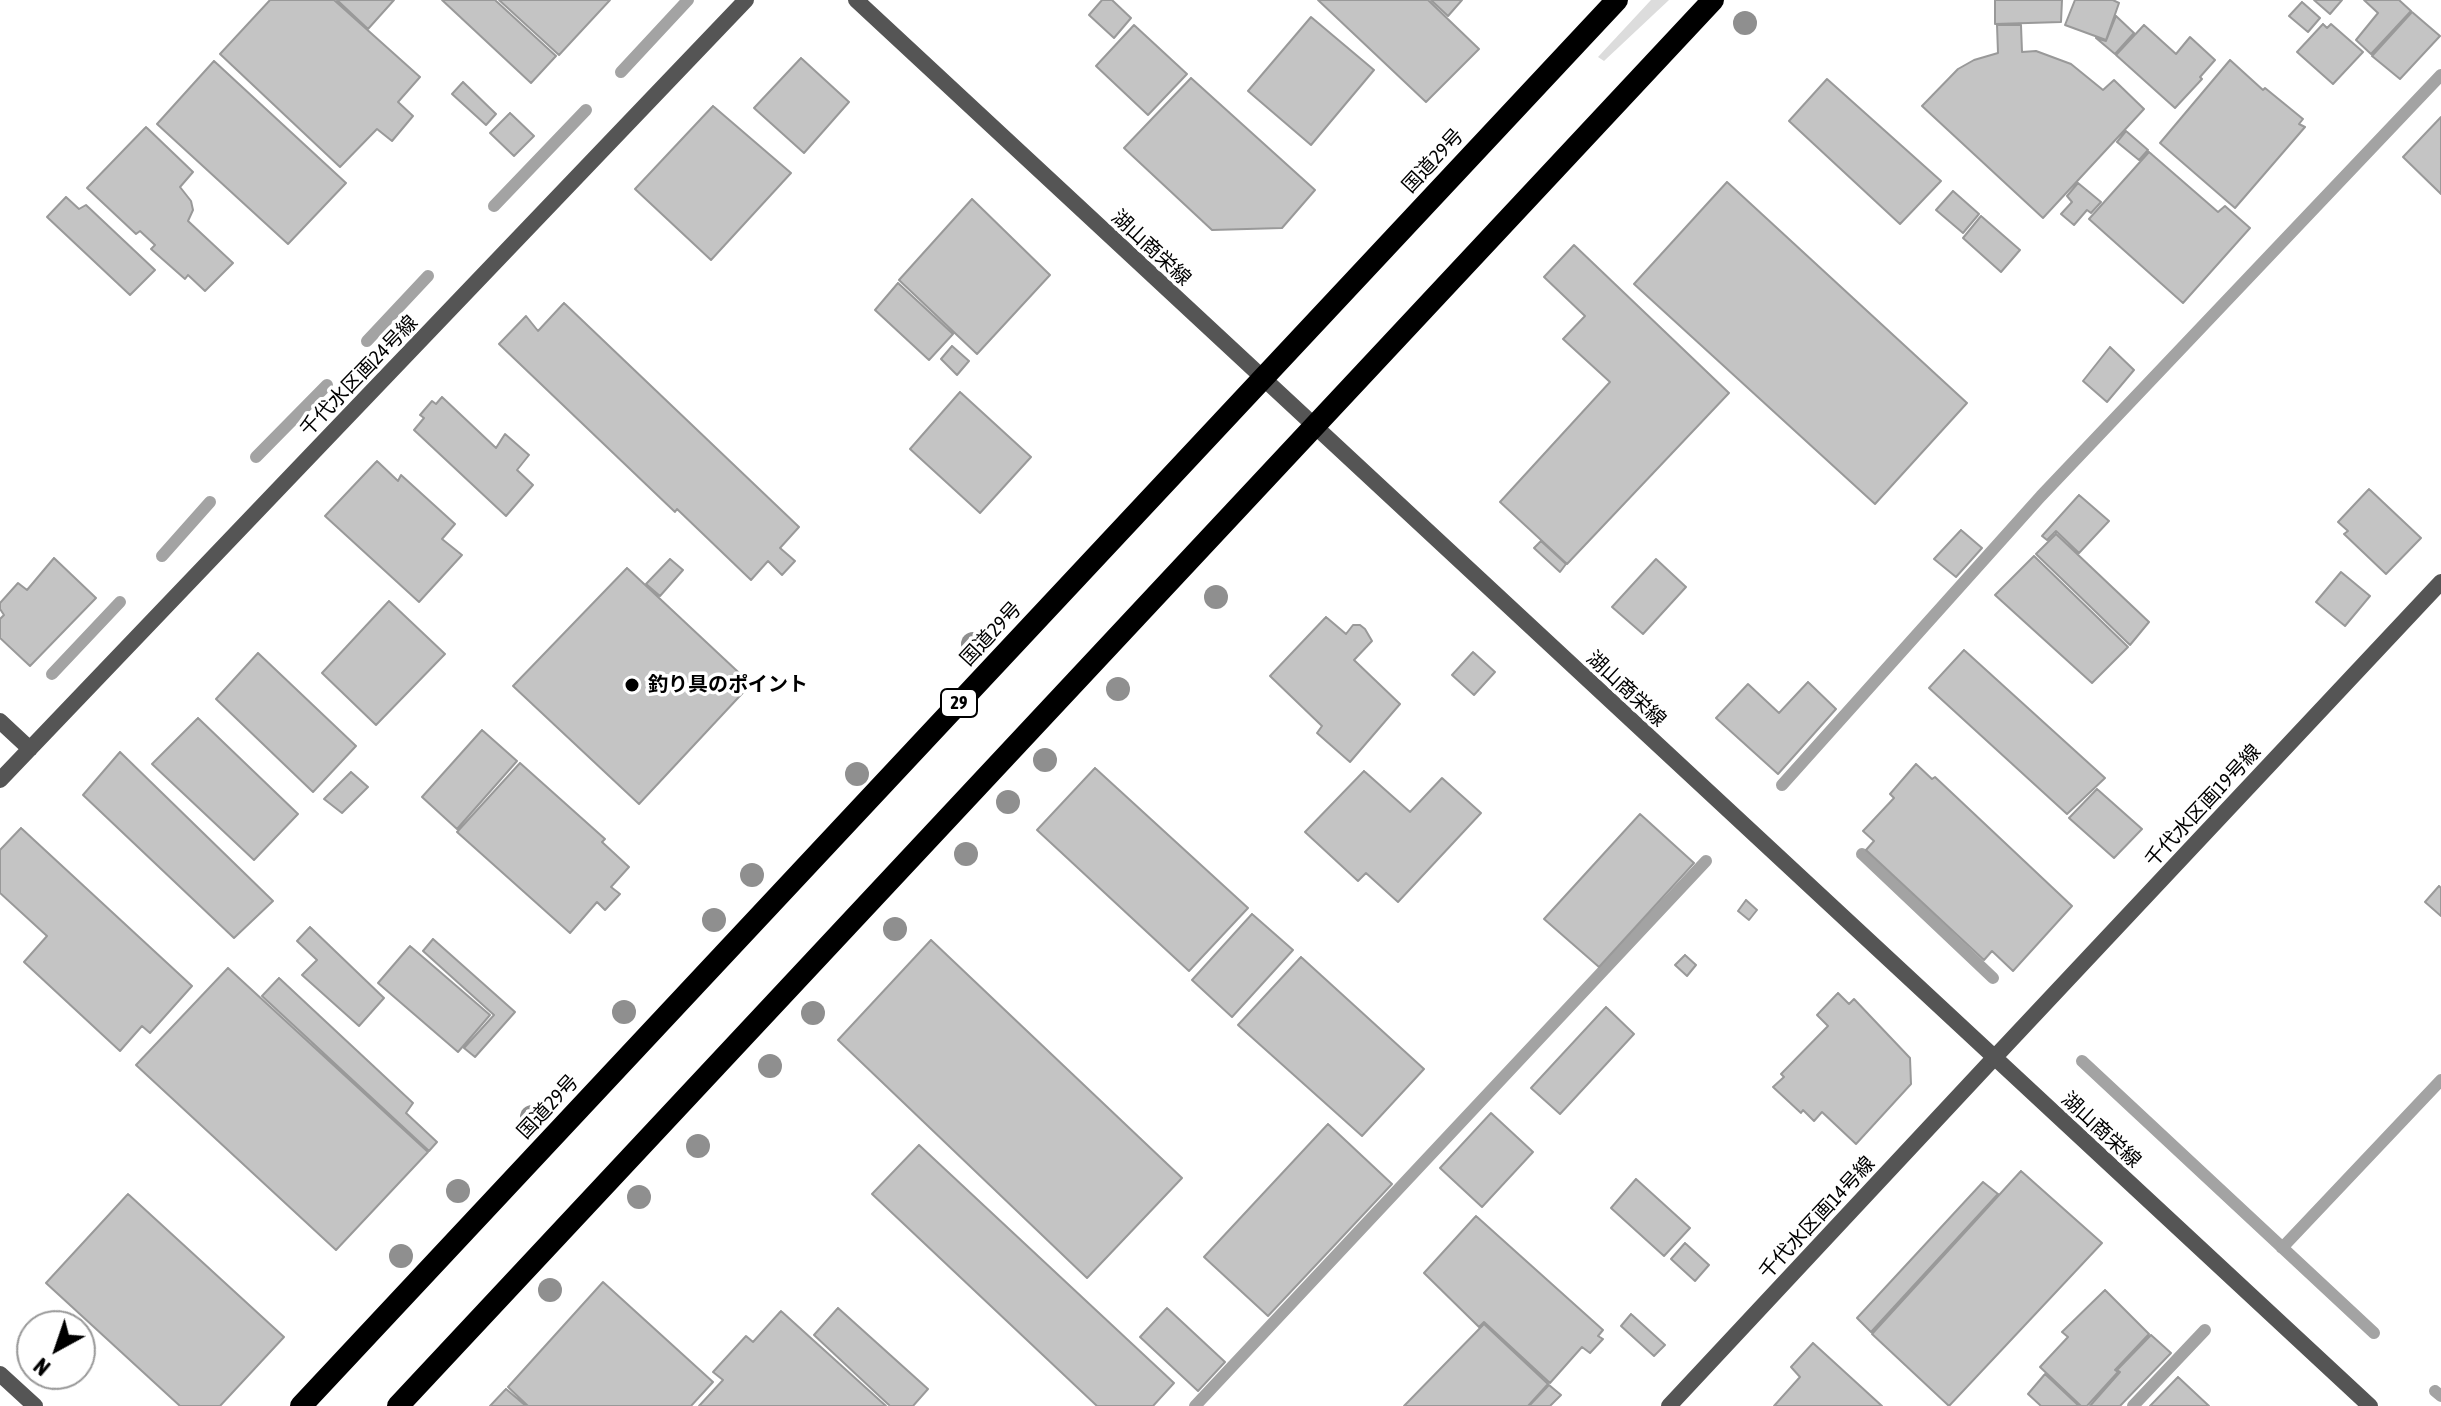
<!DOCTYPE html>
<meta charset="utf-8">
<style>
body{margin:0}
#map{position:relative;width:2441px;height:1406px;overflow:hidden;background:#fff;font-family:"Asap Condensed",sans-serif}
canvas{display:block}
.north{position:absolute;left:16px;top:1310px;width:80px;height:80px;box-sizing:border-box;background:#fff;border:2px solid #999;border-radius:50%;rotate:220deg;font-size:22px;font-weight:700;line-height:32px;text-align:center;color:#000}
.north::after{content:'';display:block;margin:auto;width:28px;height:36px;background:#000;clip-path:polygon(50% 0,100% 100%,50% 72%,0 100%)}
</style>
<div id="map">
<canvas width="2441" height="1406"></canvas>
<div class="north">N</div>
</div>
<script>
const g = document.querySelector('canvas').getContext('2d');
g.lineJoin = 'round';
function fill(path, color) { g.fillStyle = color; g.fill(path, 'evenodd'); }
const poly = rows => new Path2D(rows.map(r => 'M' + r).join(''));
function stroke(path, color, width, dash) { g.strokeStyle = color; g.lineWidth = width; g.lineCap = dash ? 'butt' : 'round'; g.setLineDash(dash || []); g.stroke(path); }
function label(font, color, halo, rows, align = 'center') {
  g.font = font + ' "Asap Condensed","Noto Sans JP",sans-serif'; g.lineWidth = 7; g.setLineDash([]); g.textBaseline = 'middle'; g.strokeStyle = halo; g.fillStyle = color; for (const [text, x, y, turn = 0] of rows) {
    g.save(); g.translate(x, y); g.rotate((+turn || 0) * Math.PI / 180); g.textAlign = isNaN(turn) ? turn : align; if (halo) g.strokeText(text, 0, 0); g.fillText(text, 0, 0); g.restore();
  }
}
const green = poly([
 [1651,0,1669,0,1604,61,1598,57]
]);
const stream = poly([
 [621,72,688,0],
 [494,206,586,110],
 [367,341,428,276],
 [256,457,327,385],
 [162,556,210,502],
 [52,674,120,602],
 [1782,785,2041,496,2441,75],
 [1862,854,1993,978],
 [2082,1061,2374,1333],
 [2282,1248,2441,1080],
 [2435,1391,2441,1396],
 [1195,1406,1706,861],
 [2133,1406,2205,1330]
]);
const building = poly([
 [270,0,334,0,420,77,398,102,413,116,392,141,377,129,340,167,220,54,270,0],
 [337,0,394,0,368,29,337,0],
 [442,0,495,0,556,56,531,83,442,0],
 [499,0,610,0,559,55,499,0],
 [1102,0,1112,0,1131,18,1114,38,1089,15,1102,0],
 [1318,0,1428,0,1479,49,1426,102,1318,0],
 [1431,0,1462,0,1448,16,1431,0],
 [1995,0,2062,0,2061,22,1995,24,1995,0],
 [2075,0,2113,0,2119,3,2106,40,2065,25,2075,0],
 [2314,0,2342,0,2330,14,2314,0],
 [2364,0,2399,0,2411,11,2371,54,2356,40,2378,13,2364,0],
 [2302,2,2320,18,2308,32,2289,16,2302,2],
 [2412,12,2440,36,2400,79,2372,56,2412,12],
 [2116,16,2134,33,2115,54,2096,38,2106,41,2116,16],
 [1311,17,1374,70,1311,145,1248,91,1311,17],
 [2323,24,2327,28,2331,24,2363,52,2333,84,2297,52,2323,24],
 [1134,25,1187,74,1148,115,1096,66,1134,25],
 [1997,25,2021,25,2022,52,2036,51,2071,64,2103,90,2114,80,2144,109,2043,218,1922,106,1958,69,1974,60,1998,53,1997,25],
 [2144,25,2176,54,2190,37,2215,60,2200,77,2202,79,2175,108,2116,55,2144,25],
 [801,58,849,102,804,153,754,108,801,58],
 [2230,60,2263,90,2265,88,2303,119,2299,124,2305,127,2235,208,2160,143,2230,60],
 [214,61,346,183,288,244,157,124,214,61],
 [1191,78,1315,190,1282,228,1212,230,1124,148,1191,78],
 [1827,79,1941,181,1900,224,1789,121,1827,79],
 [463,82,496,114,486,125,452,94,463,82],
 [713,106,791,173,711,260,635,189,713,106],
 [510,113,534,136,514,156,490,133,510,113],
 [2441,117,2441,194,2403,157,2441,117],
 [146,127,193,172,180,187,191,201,193,210,188,221,233,263,205,291,188,275,185,279,151,249,155,245,140,231,136,234,87,188,146,127],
 [2126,131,2148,150,2139,160,2117,142,2126,131],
 [2149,152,2218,212,2225,206,2250,228,2183,303,2089,219,2149,152],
 [1727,182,1967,403,1875,504,1634,284,1727,182],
 [2078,183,2101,202,2091,213,2087,210,2074,225,2061,214,2072,202,2067,196,2078,183],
 [1953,191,1979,214,1963,233,1936,210,1953,191],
 [66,197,79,209,86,205,155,270,130,295,47,217,66,197],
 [972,199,1050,275,977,354,899,280,972,199],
 [1981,216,2020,250,2001,272,1963,238,1981,216],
 [1574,245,1729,393,1567,564,1500,502,1610,382,1563,339,1585,316,1544,277,1574,245],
 [898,283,953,334,929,360,875,310,898,283],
 [564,303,799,527,780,548,795,561,782,575,768,561,751,580,677,509,675,512,499,344,526,316,538,331,564,303],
 [952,346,969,361,957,375,941,359,952,346],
 [2110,347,2134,370,2107,402,2083,381,2110,347],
 [960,392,1031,457,980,513,910,449,960,392],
 [442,397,496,448,505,434,529,455,517,470,533,485,506,516,414,430,424,418,420,415,432,401,436,404,442,397],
 [377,461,398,481,401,475,455,524,442,539,462,555,419,602,325,516,377,461],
 [2369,489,2421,538,2386,574,2344,534,2348,531,2338,522,2369,489],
 [2079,495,2109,521,2079,553,2056,531,2047,540,2042,536,2079,495],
 [1961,530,1982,548,1956,577,1934,559,1961,530],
 [2056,534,2149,622,2130,645,2036,554,2056,534],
 [1541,541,1566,564,1560,572,1534,548,1541,541],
 [2034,556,2128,647,2092,683,1995,595,2034,556],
 [54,558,96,598,30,666,0,638,0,619,4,615,0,609,0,603,18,583,27,590,54,558],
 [670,559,683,570,660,596,646,584,670,559],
 [1656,559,1686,587,1643,634,1612,607,1656,559],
 [627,568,751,684,639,804,513,686,627,568],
 [2341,572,2370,596,2345,626,2316,602,2341,572],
 [389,601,445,654,376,725,322,673,389,601],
 [1326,617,1346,634,1353,625,1360,625,1365,629,1372,641,1354,660,1400,704,1350,762,1317,733,1322,726,1270,676,1326,617],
 [1964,650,2105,778,2067,814,1929,688,1964,650],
 [1473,652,1495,672,1474,695,1452,675,1473,652],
 [258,653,356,746,313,792,216,699,258,653],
 [1808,682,1836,709,1778,774,1716,718,1748,684,1779,713,1808,682],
 [198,718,298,814,254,860,152,764,198,718],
 [482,730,517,761,457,829,422,797,482,730],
 [120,752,273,901,234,938,83,795,120,752],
 [520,763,605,839,602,842,629,867,611,887,620,894,605,910,597,902,570,933,457,832,520,763],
 [1916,764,1932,779,1935,777,2072,906,2013,971,1992,951,1984,960,1866,850,1874,841,1863,831,1894,798,1890,794,1916,764],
 [1095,768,1248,908,1189,971,1037,830,1095,768],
 [1364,771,1410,812,1442,778,1481,813,1398,902,1366,873,1358,881,1305,832,1364,771],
 [351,772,368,787,342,813,324,799,351,772],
 [2097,789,2142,829,2114,858,2069,818,2097,789],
 [1640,814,1694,863,1599,967,1544,919,1640,814],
 [21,828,192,986,150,1033,142,1026,120,1051,24,962,47,936,0,893,0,850,21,828],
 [2439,886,2441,888,2441,916,2425,902,2439,886],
 [1746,900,1757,910,1749,920,1738,911,1746,900],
 [1252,914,1293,950,1232,1017,1192,980,1252,914],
 [310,927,384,998,359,1026,302,975,317,960,297,941,310,927],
 [433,939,515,1012,475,1057,464,1048,494,1015,423,951,433,939],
 [931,940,1182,1178,1087,1278,838,1040,931,940],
 [410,946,490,1015,458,1052,378,983,410,946],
 [1685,955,1696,965,1687,976,1675,965,1685,955],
 [1301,957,1424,1069,1362,1136,1238,1025,1301,957],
 [228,968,428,1152,336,1250,136,1065,228,968],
 [279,978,413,1103,406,1113,437,1142,429,1151,262,996,279,978],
 [1838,993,1849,1004,1854,999,1910,1058,1911,1084,1856,1144,1822,1112,1814,1121,1803,1110,1801,1113,1773,1087,1784,1077,1781,1074,1828,1026,1817,1015,1838,993],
 [1606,1007,1634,1034,1560,1114,1531,1088,1606,1007],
 [1491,1113,1533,1152,1482,1207,1440,1168,1491,1113],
 [1328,1124,1392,1184,1268,1316,1204,1257,1328,1124],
 [919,1145,1174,1383,1153,1406,1097,1406,872,1194,919,1145],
 [2021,1171,2102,1243,1949,1406,1872,1334,2021,1171],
 [1636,1179,1690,1228,1664,1256,1611,1208,1636,1179],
 [1983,1182,1998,1194,1871,1332,1857,1318,1983,1182],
 [128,1194,284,1337,220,1406,180,1406,46,1283,128,1194],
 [1476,1216,1603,1330,1598,1336,1603,1339,1590,1353,1582,1347,1550,1383,1484,1322,1479,1327,1424,1273,1476,1216],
 [1685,1243,1709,1265,1695,1281,1671,1259,1685,1243],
 [603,1282,713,1382,691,1406,528,1406,508,1387,603,1282],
 [2105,1290,2149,1334,2115,1370,2118,1372,2087,1406,2081,1406,2040,1367,2068,1337,2062,1332,2105,1290],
 [838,1308,928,1389,913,1406,890,1406,814,1335,838,1308],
 [1167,1308,1225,1362,1198,1391,1140,1337,1167,1308],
 [781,1311,886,1406,699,1406,723,1380,713,1372,746,1336,753,1342,781,1311],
 [1631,1314,1665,1345,1654,1356,1621,1326,1631,1314],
 [1484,1324,1548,1384,1528,1406,1404,1406,1484,1324],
 [2151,1335,2171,1353,2120,1406,2090,1406,2120,1372,2117,1370,2151,1335],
 [1813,1343,1882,1406,1774,1406,1800,1377,1791,1367,1813,1343],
 [2045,1374,2079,1406,2041,1406,2028,1394,2045,1374],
 [2178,1377,2209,1406,2150,1406,2178,1377],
 [1549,1385,1561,1395,1550,1406,1529,1406,1549,1385],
 [506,1389,526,1406,490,1406,506,1389]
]);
const minor = poly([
 [0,721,30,749],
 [0,780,746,0],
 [0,1374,35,1406],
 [1669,1406,1994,1058]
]);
const tertiary = poly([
 [856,0,2370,1406],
 [1994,1058,2441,582]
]);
const trunk = poly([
 [301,1406,1617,0],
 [398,1406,1713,0]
]);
const trees = [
 [1745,23],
 [1216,597],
 [973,644],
 [1118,689],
 [1045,760],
 [857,774],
 [1008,802],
 [966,854],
 [752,875],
 [714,920],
 [895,929],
 [624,1012],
 [813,1013],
 [770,1066],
 [532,1117],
 [698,1146],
 [458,1191],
 [639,1197],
 [401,1256],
 [550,1290]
];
const markers = [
 [632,685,8,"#000"]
];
const shields = [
 [959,703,36]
];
const shieldNames = [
 ["29",959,703]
];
const streetNames = [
 ["国道29号",1433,161,-47],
 ["湖山商栄線",1151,248,43],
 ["千代水区画24号線",359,376,-46],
 ["国道29号",991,634,-47],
 ["湖山商栄線",1626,689,43],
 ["千代水区画19号線",2203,806,-47],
 ["国道29号",548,1107,-47],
 ["湖山商栄線",2101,1130,43],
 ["千代水区画14号線",1817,1218,-47]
];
const poiNames = [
 ["釣り具のポイント",648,685]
];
fill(green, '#dcdcdc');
stroke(stream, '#a3a3a3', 12);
fill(building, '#c4c4c4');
stroke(building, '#999', 2);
stroke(minor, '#555', 16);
stroke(tertiary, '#555', 16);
stroke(trunk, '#000', 22);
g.fillStyle = '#8f8f8f';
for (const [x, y] of trees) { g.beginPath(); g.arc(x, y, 12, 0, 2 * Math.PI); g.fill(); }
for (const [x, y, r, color] of markers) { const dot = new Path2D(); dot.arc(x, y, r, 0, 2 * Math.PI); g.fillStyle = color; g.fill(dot); stroke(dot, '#fff', 3); }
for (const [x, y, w] of shields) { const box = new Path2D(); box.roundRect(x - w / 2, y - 14, w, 28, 6); g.fillStyle = '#fff'; g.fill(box); stroke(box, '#000', 2); }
label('bold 18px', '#000', null, shieldNames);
label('20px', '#000', '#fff', streetNames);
label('bold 20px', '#000', '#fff', poiNames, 'left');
</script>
